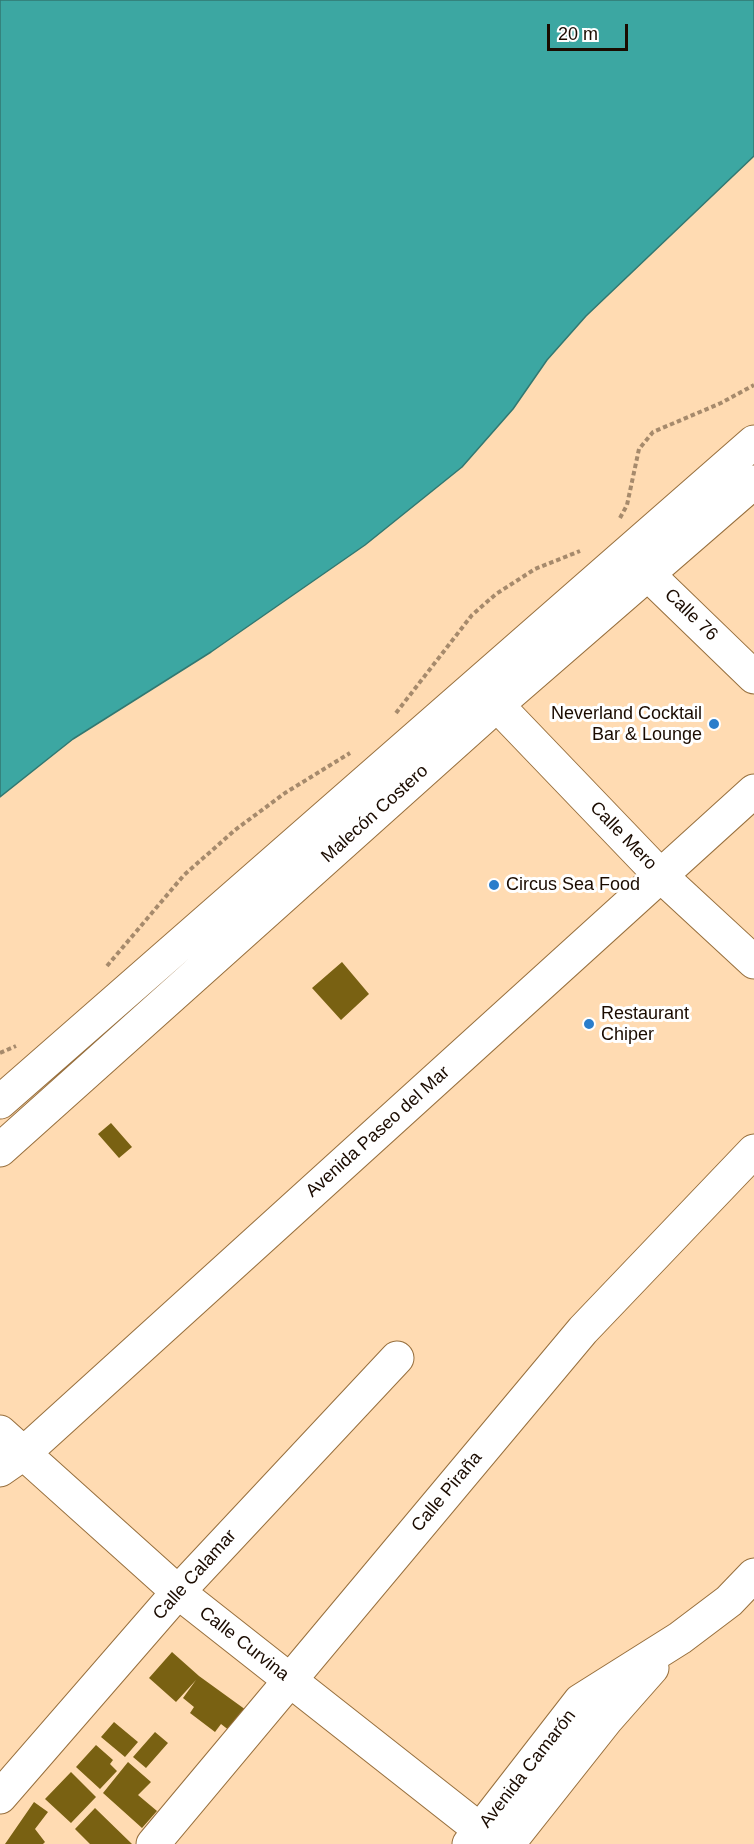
<!DOCTYPE html>
<meta charset="utf-8">
<style>
body{margin:0}
#map{position:relative;width:754px;height:1844px;overflow:hidden;background:#ffdbb2;font-family:Helvetica,sans-serif}
canvas{display:block}
.scale{position:absolute;left:547px;top:24px;width:81px;height:27px;box-sizing:border-box;border:3px solid #1a0b00;border-top:0;padding-left:8px;font-size:18px;line-height:21px;white-space:nowrap;color:#1a0b00;-webkit-text-stroke:4px #fff;paint-order:stroke}
</style>
<div id="map">
<canvas width="754" height="1844"></canvas>
<div class="scale">20 m</div>
</div>
<script>
const g = document.querySelector('canvas').getContext('2d');
g.lineJoin = 'round';
function fill(path, color) { g.fillStyle = color; g.fill(path, 'evenodd'); }
const poly = rows => new Path2D(rows.map(r => 'M' + r).join(''));
function stroke(path, color, width, dash) { g.strokeStyle = color; g.lineWidth = width; g.lineCap = dash ? 'butt' : 'round'; g.setLineDash(dash || []); g.stroke(path); }
function label(font, color, halo, rows, align = 'center') {
  g.font = font + ' Helvetica,sans-serif'; g.lineWidth = 6; g.setLineDash([]); g.textBaseline = 'middle'; g.strokeStyle = halo; g.fillStyle = color; for (const [text, x, y, turn = 0] of rows) {
    g.save(); g.translate(x, y); g.rotate((+turn || 0) * Math.PI / 180); g.textAlign = isNaN(turn) ? turn : align; if (halo) g.strokeText(text, 0, 0); g.fillText(text, 0, 0); g.restore();
  }
}
const water = poly([
 [0,0,754,0,754,156,586,316,547,360,513,409,462,467,365,545,211,652,73,739,0,797,0,0]
]);
const building = poly([
 [342,962,369,994,341,1020,312,988],
 [111,1123,132,1147,119,1158,98,1134],
 [172,1652,199,1676,246,1710,230,1731,221,1724,215,1732,190,1713,194,1707,183,1698,196,1680,176,1702,149,1678],
 [114,1722,138,1742,125,1757,101,1737],
 [155,1732,168,1743,146,1768,133,1757],
 [96,1745,113,1760,110,1764,117,1771,100,1789,76,1767],
 [128,1762,151,1782,138,1795,157,1811,142,1828,103,1793],
 [71,1772,96,1797,71,1823,45,1799],
 [34,1802,48,1812,35,1829,45,1842,43,1844,5,1844],
 [95,1808,132,1844,90,1844,75,1829]
]);
const path = poly([
 [620,518,627,505,639,449,653,432,721,403,754,385],
 [396,713,472,615,496,594,535,569,580,551],
 [107,966,184,875,235,830,285,793,350,753],
 [0,1053,16,1046]
]);
const minor = poly([
 [630,557,754,677],
 [497,705,661,876,754,962],
 [0,1102,754,442],
 [0,1150,497,705,754,482],
 [0,1432,178,1592,498,1844],
 [0,1470,23,1454,754,791],
 [0,1797,178,1592,397,1358],
 [153,1844,583,1330,754,1151],
 [469,1844,580,1701,680,1638,729,1601,754,1575],
 [508,1844,607,1719,652,1668]
]);
const markers = [
 [714,724,6,"#2a7dcb"],
 [494,885,6,"#2a7dcb"],
 [589,1024,6,"#2a7dcb"]
];
const streetNames = [
 ["Calle 76",691,615,44],
 ["Malecón Costero",375,814,-42],
 ["Calle Mero",623,836,46],
 ["Avenida Paseo del Mar",378,1132,-42],
 ["Calle Piraña",447,1492,-50],
 ["Calle Calamar",195,1575,-48],
 ["Calle Curvina",244,1644,38],
 ["Avenida Camarón",528,1769,-52]
];
const poiNames = [
 ["Neverland Cocktail",702,714,"right"],
 ["Bar & Lounge",702,735,"right"],
 ["Circus Sea Food",506,885],
 ["Restaurant",601,1014],
 ["Chiper",601,1035]
];
fill(water, '#3ca7a2');
stroke(water, '#327871', 1.5);
fill(building, '#796112');
stroke(minor, '#976f3d', 35);
stroke(path, '#a68a6c', 4, [4.5, 3]);
stroke(minor, '#fff', 33);
for (const [x, y, r, color] of markers) { const dot = new Path2D(); dot.arc(x, y, r, 0, 2 * Math.PI); g.fillStyle = color; g.fill(dot); stroke(dot, '#fff', 2); }
label('18px', '#1a0b00', '#fff', streetNames);
label('18px', '#1a0b00', '#fff', poiNames, 'left');
</script>
